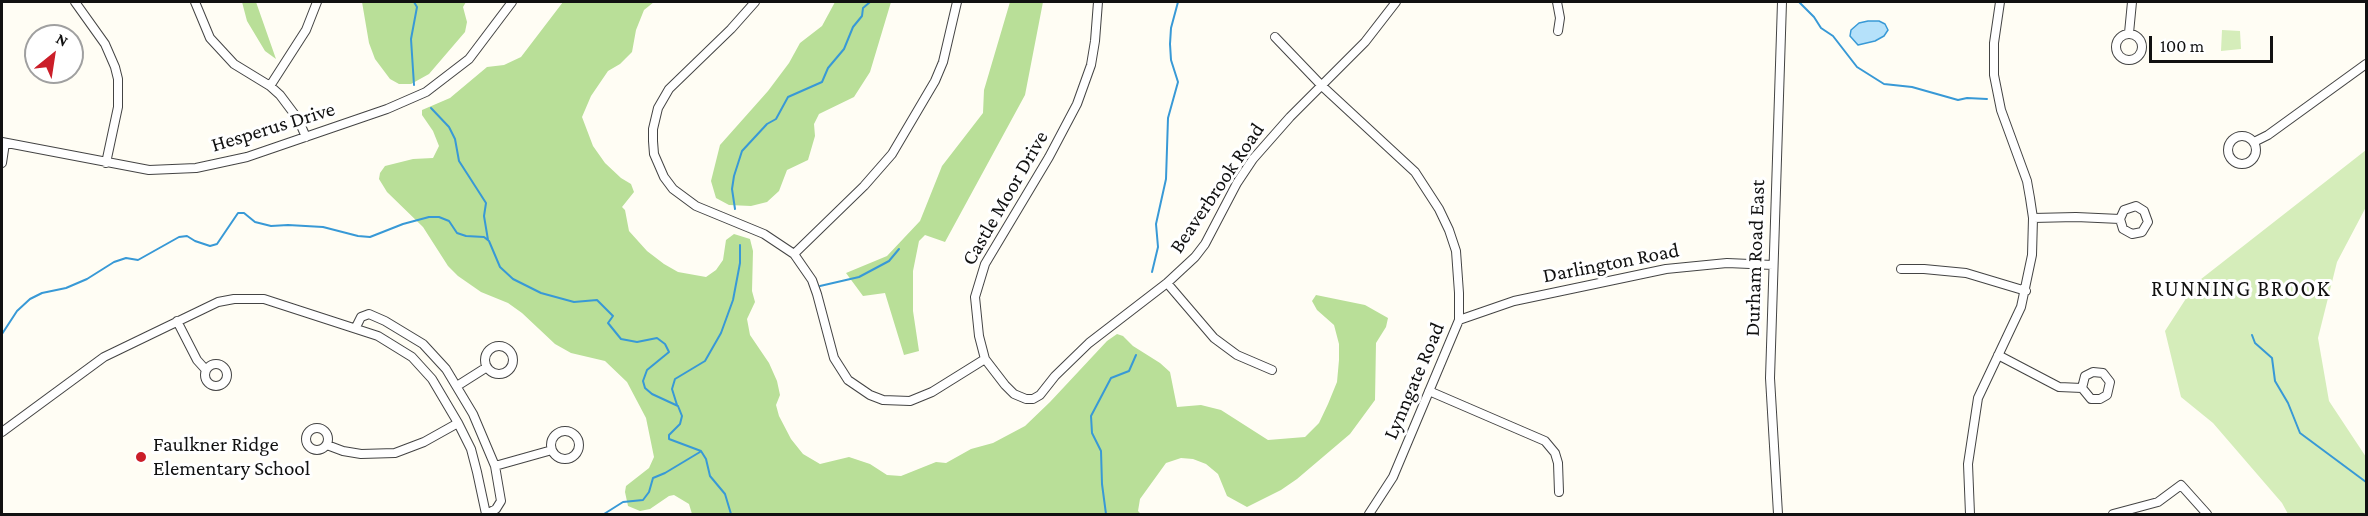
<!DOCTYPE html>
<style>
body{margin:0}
#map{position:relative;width:2368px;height:516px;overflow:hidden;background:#fffdf4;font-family:"Crimson Pro",serif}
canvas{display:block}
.frame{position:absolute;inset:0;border:3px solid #111;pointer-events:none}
.north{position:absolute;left:24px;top:24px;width:60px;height:60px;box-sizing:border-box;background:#fff;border:2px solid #a0a0a0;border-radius:50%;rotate:30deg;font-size:16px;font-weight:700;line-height:24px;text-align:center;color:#111}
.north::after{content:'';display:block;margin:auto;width:21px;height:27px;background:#cb1e29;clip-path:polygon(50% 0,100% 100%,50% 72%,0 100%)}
.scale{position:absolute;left:2149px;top:36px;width:124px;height:27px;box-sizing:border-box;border:3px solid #111;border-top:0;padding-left:8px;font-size:18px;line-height:21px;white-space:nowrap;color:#111;-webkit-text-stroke:4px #fff;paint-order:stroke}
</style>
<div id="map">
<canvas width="2368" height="516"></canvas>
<div class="frame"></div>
<div class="north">N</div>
<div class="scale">100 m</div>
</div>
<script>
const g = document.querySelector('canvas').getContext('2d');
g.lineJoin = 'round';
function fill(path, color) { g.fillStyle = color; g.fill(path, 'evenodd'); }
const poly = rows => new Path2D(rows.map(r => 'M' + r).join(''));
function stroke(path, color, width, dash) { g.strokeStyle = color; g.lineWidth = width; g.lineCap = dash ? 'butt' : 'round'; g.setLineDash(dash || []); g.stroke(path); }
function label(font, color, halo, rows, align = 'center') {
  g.font = font + ' "Crimson Pro",serif'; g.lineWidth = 6; g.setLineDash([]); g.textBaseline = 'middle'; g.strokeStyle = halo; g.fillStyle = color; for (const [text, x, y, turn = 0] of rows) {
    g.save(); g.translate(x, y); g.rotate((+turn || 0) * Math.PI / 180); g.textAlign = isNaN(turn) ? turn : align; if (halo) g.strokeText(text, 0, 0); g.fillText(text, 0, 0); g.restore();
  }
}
const green = poly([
 [2222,30,2240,31,2241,49,2221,51],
 [2366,150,2366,207,2337,262,2318,338,2329,401,2366,457,2366,514,2288,514,2282,503,2213,423,2181,397,2165,331,2196,283]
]);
const forest = poly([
 [242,2,256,2,276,59,265,51,247,21],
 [362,2,466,2,463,7,467,22,465,32,429,74,411,84,399,84,390,79,375,59,369,43],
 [563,2,654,2,644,10,636,30,632,52,620,64,608,71,591,96,582,117,593,146,605,163,621,178,631,184,634,192,622,207,625,210,629,231,647,251,664,264,678,272,706,277,716,270,723,260,726,240,734,234,750,239,753,251,752,291,755,302,747,319,750,335,769,363,777,381,780,395,776,405,779,416,791,439,803,454,820,464,849,457,870,464,887,475,901,476,936,462,946,463,971,449,993,443,1025,426,1050,402,1107,341,1117,334,1123,336,1133,346,1160,363,1170,372,1177,407,1201,405,1221,410,1268,440,1305,437,1319,423,1328,404,1337,382,1339,360,1339,344,1334,325,1317,310,1312,301,1316,295,1365,305,1388,318,1386,327,1376,343,1375,400,1350,434,1297,479,1281,490,1247,507,1227,496,1218,474,1206,464,1193,459,1181,458,1166,463,1140,499,1138,511,1141,514,692,514,689,504,674,495,669,496,650,509,640,511,628,506,625,492,626,486,649,468,654,457,646,418,627,382,605,361,571,353,555,344,522,313,508,303,481,292,458,276,448,266,423,227,387,192,379,179,380,173,385,166,413,159,433,158,439,146,433,131,422,115,422,110,450,98,487,67,504,65,521,57],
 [835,2,891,2,870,72,854,97,819,114,814,124,815,136,808,160,787,170,779,191,767,202,751,206,729,205,716,198,711,181,720,145,768,91,789,63,800,43,822,26],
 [1010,2,1043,2,1025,95,945,242,925,235,919,241,913,271,913,311,919,351,904,355,885,293,863,296,846,273,887,256,920,221,942,166,983,113,984,90]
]);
const water = poly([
 [1868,21,1879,21,1885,24,1888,30,1884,36,1875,41,1858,45,1850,36,1851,30,1859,23,1868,21]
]);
const stream = poly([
 [414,2,417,7,411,39,414,85],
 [1799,2,1814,17,1821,28,1833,36,1857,67,1884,84,1912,87,1958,100,1967,98,1987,99],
 [431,108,449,127,455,139,459,161,486,203,484,216,488,240],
 [735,209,732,189,734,176,742,151,767,124,776,119,788,97,822,82,828,68,844,49,853,27,862,16,863,8,870,2],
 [1152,272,1158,247,1156,224,1166,179,1168,118,1178,82,1171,60,1170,44,1171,28,1178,2],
 [820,286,859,277,889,261,899,249],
 [2,334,17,311,30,299,42,293,66,288,87,279,114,262,126,258,138,260,179,237,187,236,195,241,210,246,217,244,238,213,244,213,255,222,271,226,288,225,323,227,358,236,370,237,403,224,429,217,439,217,449,221,457,233,466,236,484,237,489,241,500,267,513,279,541,293,574,302,597,300,613,316,608,323,621,339,637,342,657,338,665,344,669,352,647,370,643,381,645,388,652,394,678,406,682,416,680,424,669,435,669,439,701,451,706,459,710,476,725,494,731,514],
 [2252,335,2255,343,2272,358,2275,381,2288,403,2300,433,2366,482],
 [677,405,672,389,675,379,705,361,721,333,733,300,740,263,740,245],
 [604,514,623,502,643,500,649,492,653,478,665,473,700,452],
 [1106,514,1102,484,1101,451,1092,433,1091,416,1111,378,1129,371,1136,355]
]);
const street = poly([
 [75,2,105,44,115,67,118,79,118,107,106,163],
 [195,2,210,38,234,64,270,86,280,95,298,119,306,137],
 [755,2,731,29,669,89,658,108,653,129,653,141,654,154,664,177,673,189,696,206,764,234,794,254,812,280,817,294,834,358,848,380,870,395,883,400,910,401,932,392,985,359],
 [1098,2,1095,41,1091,65,1077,104,1049,157,985,264,975,297,979,336,985,359,1005,385,1014,394,1026,399,1033,399,1040,395,1055,376,1089,343,1167,283,1195,257,1205,244,1237,183,1253,159,1290,117,1365,42,1396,2],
 [1557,2,1560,18,1558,31],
 [2129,33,2132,2],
 '2116 47a13 13 0 1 1 26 0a13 13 0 1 1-26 0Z',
 [1275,37,1322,86,1415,172,1439,209,1449,230,1456,251,1459,293,1459,320,1393,477,1369,514],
 [270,86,306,30,317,2],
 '2228 150a14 14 0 1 1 28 0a14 14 0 1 1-28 0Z',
 [2,142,149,170,196,168,247,157,387,109,426,92,469,59,512,2],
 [2254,142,2268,135,2366,64],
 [2,163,5,143],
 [2033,218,2076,217,2120,219,2124,210,2136,206,2144,211,2148,222,2142,232,2132,234,2123,229,2120,219],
 [794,254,864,186,892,154,935,81,943,62,957,2],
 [1901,269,1924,269,1966,273,2026,291],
 [1167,283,1214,338,1237,355,1272,370],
 [1459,320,1514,301,1666,269,1727,263,1773,265],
 [177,321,197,360,206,370],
 [356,327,361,317,369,314,385,321,423,344,446,369,473,414,495,466,501,501,496,509,486,514],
 '485 360a14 14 0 1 1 28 0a14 14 0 1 1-28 0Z',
 [1998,355,2059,387,2082,388,2091,399,2100,399,2107,395,2110,382,2103,373,2093,372,2085,376,2082,388],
 '205 375a11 11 0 1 1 22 0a11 11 0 1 1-22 0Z',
 [457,386,487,367],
 [1429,391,1545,441,1555,453,1558,463,1559,492],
 '306 439a11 11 0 1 1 22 0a11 11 0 1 1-22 0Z',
 '551 445a14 14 0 1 1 28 0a14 14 0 1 1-28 0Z',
 [2,432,104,357,218,302,234,299,264,299,378,336,412,357,432,379,458,423,471,449,477,472,486,514],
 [327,445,343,451,361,454,395,453,424,442,458,423],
 [495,466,552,450],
 [1778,514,1770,378,1782,2],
 [1970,514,1968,464,1978,398,2021,307,2032,255,2033,218,2030,198,2027,181,2001,110,1994,75,1994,43,2000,2],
 [2113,514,2158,502,2181,485,2207,514]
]);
const markers = [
 [141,457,6,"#cb1e29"]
];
const streetNames = [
 ["Hesperus Drive",273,127,-17],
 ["Beaverbrook Road",1217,188,-56],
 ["Castle Moor Drive",1005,198,-60],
 ["Durham Road East",1755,258,-88],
 ["Darlington Road",1611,263,-11],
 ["Lynngate Road",1414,381,-67]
];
const poiNames = [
 ["Faulkner Ridge",153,445],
 ["Elementary School",153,469]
];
const neighbourhoodNames = [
 ["RUNNING BROOK",2241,289]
];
fill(green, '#d5edba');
fill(forest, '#b9df98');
fill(water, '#b5e1fa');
stroke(water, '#3899d6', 1.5);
stroke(stream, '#3899d6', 2);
stroke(street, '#444', 10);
stroke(street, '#fff', 8);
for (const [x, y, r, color] of markers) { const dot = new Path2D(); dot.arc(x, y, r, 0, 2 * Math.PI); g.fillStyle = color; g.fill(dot); stroke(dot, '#fff', 2); }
label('21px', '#111', '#fff', streetNames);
label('21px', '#111', '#fff', poiNames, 'left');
g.letterSpacing = '1.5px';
label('22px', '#111', '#fff', neighbourhoodNames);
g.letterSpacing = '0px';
</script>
